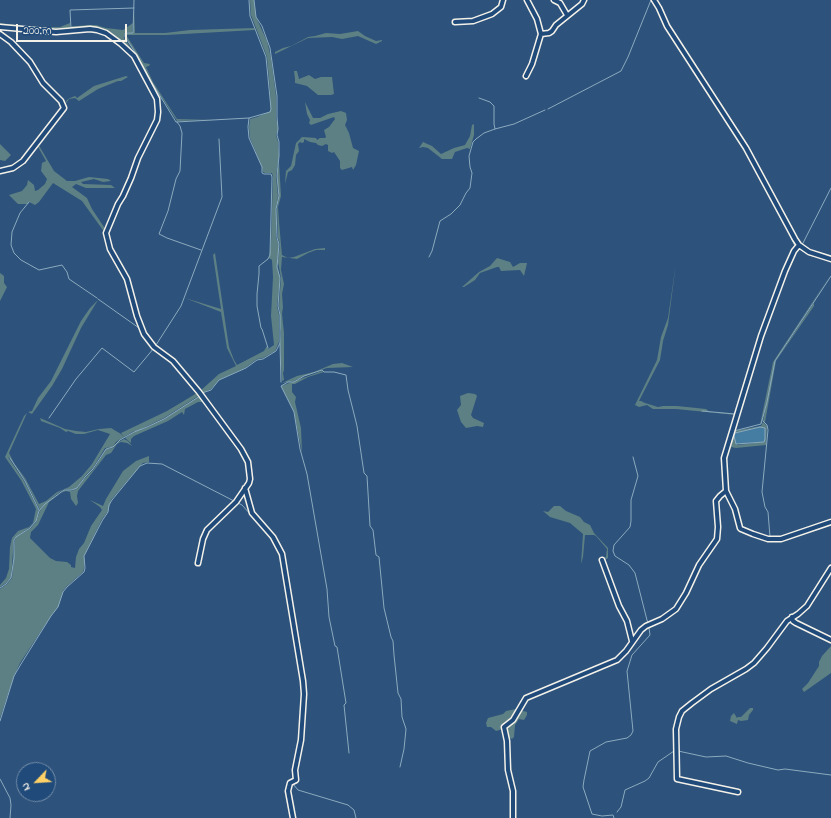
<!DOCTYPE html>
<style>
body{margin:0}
#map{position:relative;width:831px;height:818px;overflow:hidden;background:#2d527c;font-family:"Indie Flower",sans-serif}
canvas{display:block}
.north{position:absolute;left:16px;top:762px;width:40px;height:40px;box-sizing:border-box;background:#1f4a7a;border:1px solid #748da6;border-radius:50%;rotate:245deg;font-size:11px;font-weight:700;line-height:16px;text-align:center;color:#f4f1e8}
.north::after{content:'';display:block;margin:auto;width:14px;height:18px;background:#ffd166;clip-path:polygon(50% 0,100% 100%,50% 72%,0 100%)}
.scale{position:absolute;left:16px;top:24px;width:111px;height:18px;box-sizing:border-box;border:2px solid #f4f1e8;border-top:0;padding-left:5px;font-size:12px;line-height:14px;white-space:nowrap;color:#f4f1e8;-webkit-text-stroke:3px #1f4a7a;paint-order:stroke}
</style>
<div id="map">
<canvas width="831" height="818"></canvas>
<div class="north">N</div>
<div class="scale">200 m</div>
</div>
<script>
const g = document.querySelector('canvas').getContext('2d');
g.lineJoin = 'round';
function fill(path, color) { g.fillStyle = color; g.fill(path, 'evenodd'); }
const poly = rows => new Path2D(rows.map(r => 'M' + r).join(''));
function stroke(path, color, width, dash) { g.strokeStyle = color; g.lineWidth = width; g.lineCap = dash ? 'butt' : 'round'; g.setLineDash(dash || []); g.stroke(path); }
const green = poly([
 [250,0,254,0,256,17,267,41,271,58,276,96,276,117,278,129,276,135,278,142,279,156,276,176,278,196,276,209,276,238,279,244,277,267,280,278,277,306,279,315,279,342,275,351,263,358,257,359,245,368,219,380,211,389,201,394,199,392,219,374,236,366,227,348,221,312,185,298,221,309,213,255,215,253,227,334,229,347,234,360,237,365,264,351,267,346,268,349,274,345,271,316,273,277,272,260,269,258,271,243,273,177,272,173,265,173,263,172,262,167,250,138,249,127,250,119,257,117,271,111,270,90,267,57,251,15],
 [134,8,135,33,165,33,190,30,254,28,255,30,166,35,126,35,144,63,150,64,149,66,146,67,153,82,177,119,213,120,177,121,151,81,137,55,125,37,125,33,133,33],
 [0,23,33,27,60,27,70,23,70,30,62,31,0,26],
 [133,23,132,33,125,32,124,38,140,61,155,89,154,90,137,59,102,30,72,30,71,26,78,26,87,25,96,25,106,28,123,30],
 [358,31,365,36,376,41,382,40,382,41,376,44,358,36,342,39,332,37,308,38,275,54,275,52,283,48,291,46,308,37,315,36,326,33,340,34],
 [294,71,297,71,299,79,309,75,315,79,321,77,332,77,334,94,331,95,318,95,307,86,295,83,295,79],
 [126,76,128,77,121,81,118,81,98,89,79,101,75,98,69,99,65,105,67,100,70,98,75,96,77,98,94,86],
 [305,102,313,118,320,118,328,114,341,111,346,113,347,120,345,125,349,133,353,148,359,151,356,165,353,170,352,167,342,170,340,168,340,161,334,152,332,153,328,151,328,145,326,144,322,146,318,145,316,143,310,142,304,139,304,142,302,143,300,142,298,144,299,151,296,155,295,165,292,170,288,172,285,184,286,171,291,166,296,143,302,137,316,138,317,140,320,138,325,138,326,137,324,130,329,127,335,119,334,117,311,125,309,123,310,120,307,114],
 [474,124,474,135,470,149,467,148,455,152,452,159,442,159,428,148,423,147,419,148,423,142,432,146,441,154,454,148,465,145,470,136,472,125],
 [0,144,11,155,5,161,0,160],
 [38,144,54,171,67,181,75,181,89,177,108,179,111,181,103,182,94,179,81,182,83,184,111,185,115,188,86,188,76,184,72,187,87,198,92,209,106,230,105,233,82,201,53,183,39,202,35,205,29,202,28,204,18,204,9,195,22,191,27,185,28,180,34,185,35,191,38,190,45,184,47,179,41,171,42,163,46,161,37,145],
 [279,162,281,196,278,207,279,222,282,255,288,258,294,257,315,249,325,248,325,250,316,250,308,253,297,259,282,257,281,270,284,284,282,294,283,307,282,314,284,333,284,370,283,373,284,380,282,381,280,343,281,333,280,327,280,311,279,306,281,278,278,262,280,244,278,238,277,209,279,196,277,176],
 [780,215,798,244,784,271,736,415,676,409,653,409,647,405,639,407,635,405,657,360,661,337,668,318,676,263,668,325,663,341,660,360,639,401,641,401,645,403,658,407,663,406,677,406,706,409,710,412,736,414,762,325,781,274,795,245],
 [497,258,510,262,513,267,520,263,527,263,524,276,520,270,501,271,499,267,497,267,480,273,475,280,464,287,462,287,479,272,490,266],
 [0,273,4,276,4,283,7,287,0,301],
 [831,274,803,318,775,361,767,402,762,421,760,425,773,362],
 [831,277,814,303,814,306,776,361,765,422,763,421,775,362],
 [98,300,81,328,62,369,52,386,32,414,28,412,32,411,38,398,51,381,81,321,90,308],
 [342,363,353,367,327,368,304,376,294,381,282,383,297,376,314,372,333,364],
 [322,371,324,372,308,377,295,384,292,384,292,392,296,397,295,402,301,428,302,453,294,412,281,386],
 [197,393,200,395,164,418,137,431,134,431,124,437,121,433,167,411],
 [468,393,475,394,477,396,471,415,473,418,484,423,483,427,477,426,466,428,461,422,457,410,461,405,460,396],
 [200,396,214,415,203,402,198,402,185,409,184,415,182,412,168,421,134,436,131,439,131,443,125,438,134,432,148,427,164,419],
 [27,413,9,453,14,463,25,478,39,504,46,501,57,492,69,487,82,476,92,464,110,434,98,430,84,434,76,434,68,431,66,432,60,428,41,421,40,418,65,429,76,431,86,432,99,429,111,428,121,434,124,437,116,442,113,447,105,448,93,468,84,477,77,488,72,490,64,489,57,494,45,504,40,510,25,480,10,458,8,457,24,481,39,511,36,521,30,527,16,537,14,539,11,578,6,583,0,587,0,585,6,578,9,569,10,547,12,538,18,531,29,527,33,523,36,509,21,480,5,457,24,416],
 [763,422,767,426,766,445,736,448,731,447,734,431,761,426],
 [760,427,765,428,765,439,764,442,737,445,735,433],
 [124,439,128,441,132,446,127,443,121,442,117,444,111,453,106,455,78,491,77,496,78,503,76,506,71,499,70,492,66,491,61,493,49,502,38,525,31,532,30,538,50,558,56,561,67,562,71,565,71,567,75,568,76,557,79,549,84,543,91,526,102,510,100,507,90,500,103,506,106,499,123,471,136,461,149,456,149,462,143,463,140,466,111,500,108,511,101,521,84,556,84,568,83,572,66,587,63,591,58,607,51,616,20,663,14,676,0,718,0,589,7,584,12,578,15,540,16,537,31,528,36,522,40,511,45,504,65,490,72,491,78,488,82,481,94,469,106,449,113,448,117,443],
 [554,506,560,506,566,511,580,517,584,522,590,525,594,533,608,548,608,558,603,561,602,559,606,557,607,549,596,536,594,535,585,535,583,557,581,564,583,534,570,523,550,517,543,511,548,512],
 [831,646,831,673,804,692,802,689,808,683,819,666,819,662,822,656],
 [750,708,753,708,753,710,749,715,748,720,741,721,738,720,737,724,730,721,731,716,734,713,737,718,738,717,741,717],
 [516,709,518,709,513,719,503,729,496,731,491,727,487,727,486,723,488,718,503,714,506,711],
 [519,710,527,712,527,715,524,720,519,719,515,725,514,737,512,739,507,737,505,727]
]);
const water = poly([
 [760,427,765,428,765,439,764,442,736,444,734,436,735,433,760,427]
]);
const stream = poly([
 [134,0,133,33,125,33,125,37,137,55,151,81,176,122,249,118],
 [249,0,250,16,266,57,271,109,270,112,249,118,248,127,249,138,262,167,262,173,264,174,271,174,272,177,270,255,268,259,259,266,259,274,257,294,257,306,261,328,262,329,268,348],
 [71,29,70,10,134,8],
 [479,98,490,102,494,106,494,124,495,129,514,124,545,110],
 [548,109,621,71,628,57,651,0],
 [177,122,180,126,182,133,180,171,176,179,168,211,159,234,167,238,201,250],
 [29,202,20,213,12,232,11,245,14,253,21,260,39,270,62,265,67,272,69,279,97,298],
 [786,227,795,246,793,249],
 [802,245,831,188],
 [798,248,809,255,822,258],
 [429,257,432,251,440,221,451,214,460,205,466,193,470,188,472,173,470,167,469,156,473,142,476,139,484,133,495,129],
 [785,266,788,259],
 [98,299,139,328],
 [772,301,782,272],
 [761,331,771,304],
 [280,344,281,382],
 [156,345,181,306,222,197,219,139],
 [756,346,758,338],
 [202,393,211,390,219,380,246,368,257,360,263,359,276,351,280,343,280,315,278,306,280,278,277,267,279,244,277,238,276,209,279,196,277,176,279,156,279,142,277,135,278,129,277,117,277,96,270,48,262,26,256,17,254,0],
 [702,411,735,414],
 [49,418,76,379,102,348,134,372,154,348],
 [763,421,767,425,768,430,762,492,765,507,768,512,770,537],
 [734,431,761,424,767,402,775,361,831,276],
 [633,457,638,476,631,500,631,521,630,527,614,545,613,551,615,556,629,565,635,573,648,624],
 [10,458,25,481,39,510],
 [727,468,726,462,731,440],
 [238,503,242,505,260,525],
 [281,561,294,641],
 [0,588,6,584,11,578,14,558,14,540,16,537,30,528,36,521,39,511,45,504,64,490,72,490,77,488,85,477,93,469,106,449,113,447,120,440,134,432,147,427,164,419,200,396],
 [299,671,301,684],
 [0,721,14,676,21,664,51,616,58,607,63,592,67,587,84,572,85,568,84,556,102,521,108,512,109,505,112,500,140,466,147,463,162,464,234,501],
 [678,751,706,757,726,756,748,763,778,770,785,769,831,775],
 [349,753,344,705,346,703,337,647,335,646,329,617,327,589,307,474,300,449,294,412,281,386,288,382,294,382,304,376,322,370,324,372,334,372,346,375,348,390,357,426,364,473,367,476,370,526,373,530,376,555,379,557,384,608,391,637,393,641,394,655,398,693,401,699,402,717,406,729,404,749,400,767],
 [0,779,10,798,11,805,10,818],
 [293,779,293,772],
 [293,784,298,790,348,805,354,810,356,818],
 [617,812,621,807,625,790,645,781,649,778,658,762,674,751],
 [614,818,613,815,602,816,592,814,583,787,584,780,590,751,606,742,627,738,631,735,633,731,627,671,632,655,650,635,649,628]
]);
const minor = poly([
 [554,0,560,3,567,15],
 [654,0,659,8,667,26,746,148,795,239,799,245,809,252,831,259],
 [455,22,473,21,492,14,501,7,503,0],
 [0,27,56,32,90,29,97,30,106,33,121,44,134,56,157,99,158,112,157,120,138,158,131,178,123,196,118,204,106,233,110,249,127,279,137,316,144,334,154,347,173,361,199,392,241,449,248,462,250,479,249,483,236,502,207,530,203,539,198,563],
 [0,34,11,42,30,62,43,83,61,101,64,108,23,161,13,168,0,171],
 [541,34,549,33,552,31,556,25,582,4,584,0],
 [526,76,532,64,541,34,537,19,527,0],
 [799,245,794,251,785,271,761,336,724,458,726,491,735,509,740,528,741,529,753,534,768,539,781,539,831,522],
 [245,488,252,513,273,537,282,554,303,681,304,694,301,740,295,770,296,780,290,783,288,791,293,818],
 [602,560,619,606,627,621,632,641],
 [792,617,793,621,796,623,831,640],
 [738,792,677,779,676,729,679,717,682,711,692,703,711,689,746,669,754,663,767,648,787,621,798,614,807,606,831,568],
 [513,818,513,791,508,770,507,741,504,727,513,720,526,698,617,660,626,651,641,630,646,626,662,619,676,609,686,593,699,565,717,539,718,527,716,501,720,496,726,491]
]);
fill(green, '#5d8084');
fill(water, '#457ca2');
stroke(water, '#8babbe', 1);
stroke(stream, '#8babbe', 1);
stroke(minor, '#f4f1e8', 7);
stroke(minor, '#1f4a7a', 4);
</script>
